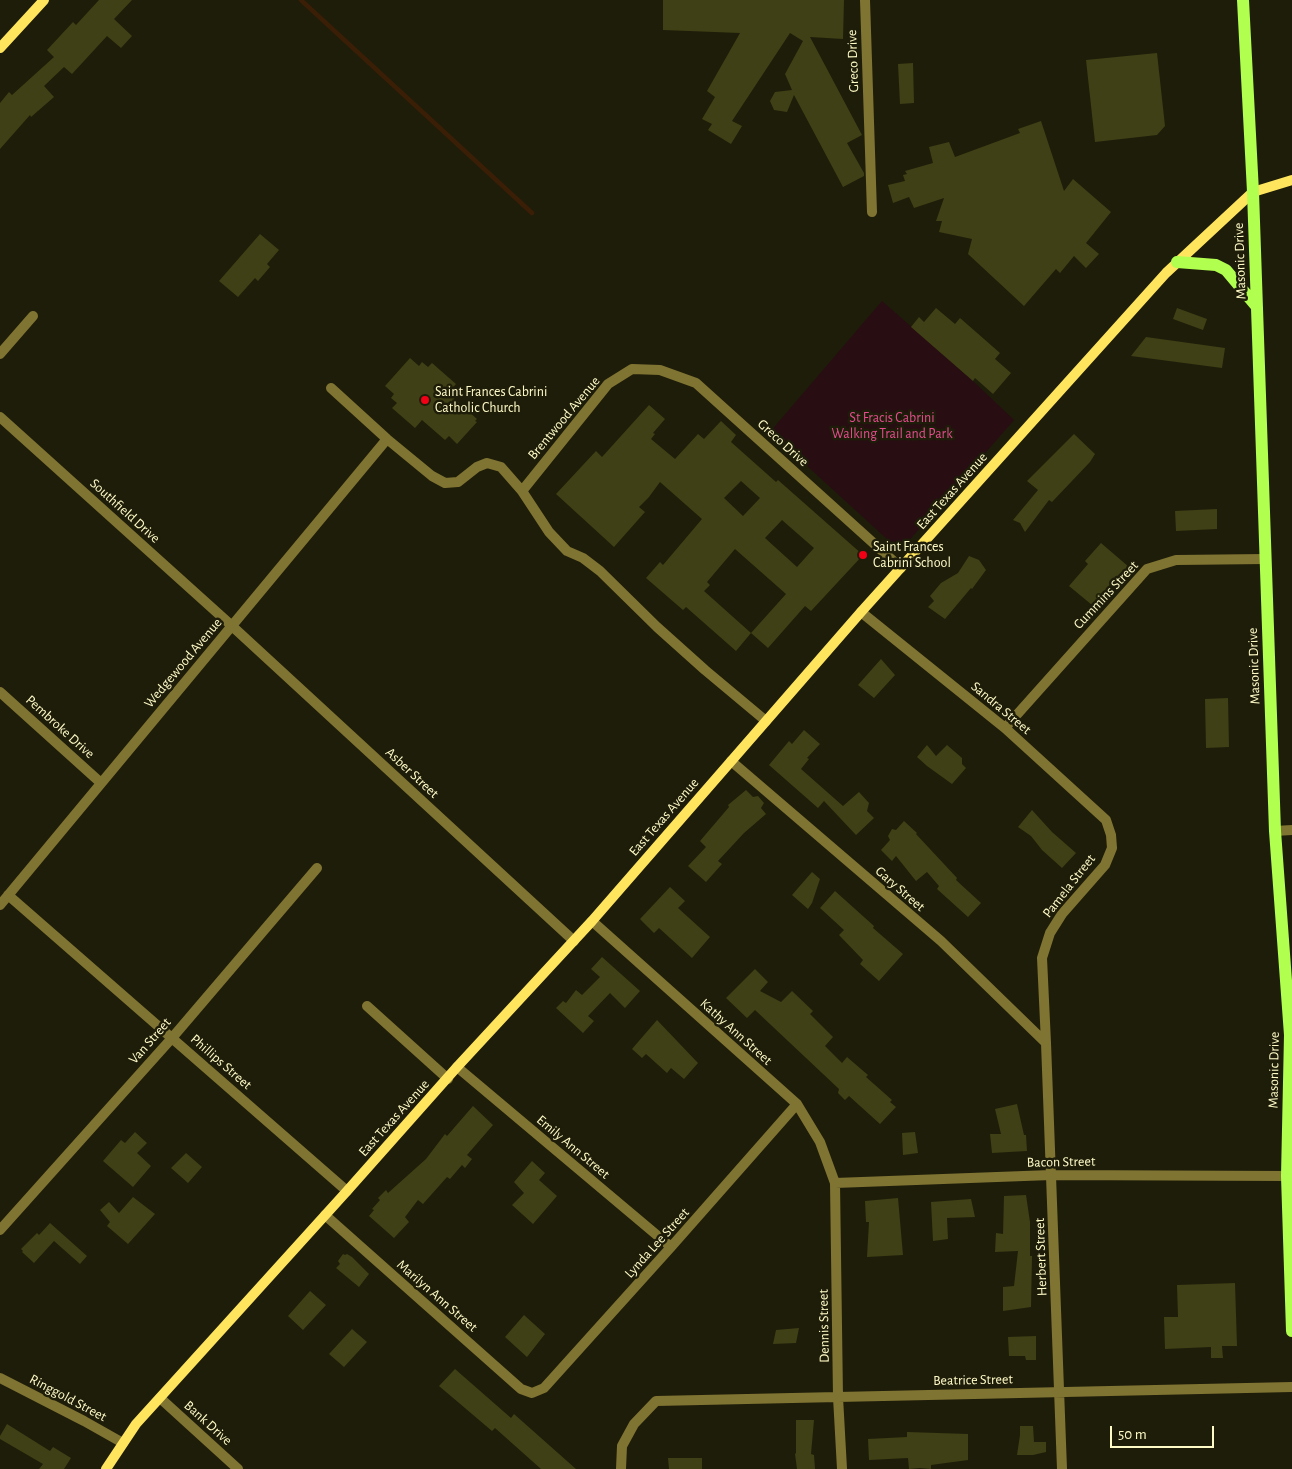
<!DOCTYPE html>
<style>
body{margin:0}
#map{position:relative;width:1292px;height:1469px;overflow:hidden;background:#1e1d0a;font-family:"Alegreya Sans",sans-serif}
canvas{display:block}
.scale{position:absolute;left:1110px;top:1426px;width:104px;height:22px;box-sizing:border-box;border:2px solid #fffbc7;border-top:0;padding-left:6px;font-size:15px;line-height:18px;white-space:nowrap;color:#fffbc7;-webkit-text-stroke:4px #1e1d0a;paint-order:stroke}
</style>
<div id="map">
<canvas width="1292" height="1469"></canvas>
<div class="scale">50 m</div>
</div>
<script>
const g = document.querySelector('canvas').getContext('2d');
g.lineJoin = 'round';
function fill(path, color) { g.fillStyle = color; g.fill(path, 'evenodd'); }
const poly = rows => new Path2D(rows.map(r => 'M' + r).join(''));
function stroke(path, color, width, dash) { g.strokeStyle = color; g.lineWidth = width; g.lineCap = dash ? 'butt' : 'round'; g.setLineDash(dash || []); g.stroke(path); }
function label(font, color, halo, rows, align = 'center') {
  g.font = font + ' "Alegreya Sans",sans-serif'; g.lineWidth = 5; g.setLineDash([]); g.textBaseline = 'middle'; g.strokeStyle = halo; g.fillStyle = color; for (const [text, x, y, turn = 0] of rows) {
    g.save(); g.translate(x, y); g.rotate((+turn || 0) * Math.PI / 180); g.textAlign = isNaN(turn) ? turn : align; if (halo) g.strokeText(text, 0, 0); g.fillText(text, 0, 0); g.restore();
  }
}
const green = poly([
 [882,301,973,381,1014,420,900,551,770,432]
]);
const stream = poly([
 [301,0,532,213]
]);
const building = poly([
 [99,0,132,0,114,19,132,36,121,48,107,36,72,74,64,67,44,86,54,97,31,117,30,115,0,149,0,103,9,92,12,95,54,57,47,50,73,22,76,25],
 [663,0,844,0,843,39,810,37,862,135,847,143,864,173,864,176,843,187,794,95,787,112,774,110,770,101,775,92,792,90,785,74,803,41,790,33,732,121,742,126,731,144,708,130,712,124,702,119,715,97,707,91,740,33,663,30],
 [1157,53,1165,126,1157,135,1095,142,1086,60],
 [913,63,914,103,900,104,898,64],
 [1041,121,1064,191,1073,179,1111,212,1086,243,1099,254,1086,268,1074,256,1060,273,1056,269,1024,306,968,254,972,239,939,232,942,221,936,221,944,198,914,208,909,197,893,203,888,185,905,181,903,175,907,174,905,171,933,163,929,147,949,142,955,157,1020,133,1018,129],
 [260,234,279,250,267,264,270,267,258,281,255,278,238,297,219,281],
 [936,308,955,324,960,318,1000,353,995,359,1011,373,993,394,975,378,973,381,911,327,919,317,924,322],
 [1177,308,1207,319,1203,330,1173,319],
 [1146,337,1225,348,1222,368,1131,356],
 [410,358,419,366,422,362,428,367,432,363,456,384,448,393,477,419,475,421,477,422,457,444,449,436,445,440,422,420,415,428,392,408,397,403,391,398,394,394,385,386],
 [649,405,665,419,653,433,655,434,651,439,675,459,698,434,704,439,721,421,736,435,731,442,776,482,778,480,863,555,811,611,805,606,768,648,751,633,736,651,686,607,683,610,646,578,660,562,663,565,702,519,660,482,649,497,639,507,645,512,614,547,556,494,596,451,602,457],
 [741,481,760,498,743,516,724,498],
 [782,520,814,548,797,567,765,538],
 [735,549,786,594,751,633,704,591,710,585,707,582],
 [1074,434,1095,454,1090,462,1052,502,1049,500,1025,532,1020,523,1013,520,1038,490,1027,481],
 [1217,509,1217,529,1176,531,1175,511],
 [1101,543,1129,567,1118,579,1116,578,1092,605,1069,586,1088,564,1085,561],
 [969,556,979,560,986,570,972,589,971,588,945,619,928,607,934,601,930,596,941,583,958,573],
 [881,659,895,675,874,698,858,685],
 [1228,698,1229,747,1206,748,1205,699],
 [804,730,820,744,807,758,809,759,801,769,843,806,859,792,869,803,867,811,874,818,856,835,824,801,818,808,769,765,789,741,792,744],
 [927,745,936,756,947,745,962,758,962,764,966,768,952,784,927,766,917,757],
 [746,790,753,797,758,796,764,803,761,808,766,814,744,833,718,861,722,864,706,882,688,866,706,847,700,841,729,807,728,805],
 [1032,810,1052,832,1076,853,1062,868,1042,850,1031,836,1018,827],
 [904,821,917,833,916,834,957,878,956,880,981,903,968,917,937,889,939,886,927,872,916,881,896,856,892,861,881,850,890,840,888,836,892,829,896,830],
 [812,872,820,879,812,903,808,909,792,895],
 [670,887,685,901,678,908,710,937,692,958,659,928,654,933,640,919],
 [835,891,874,926,873,928,903,954,879,981,860,964,863,960,839,935,844,930,820,908],
 [602,957,640,991,625,1008,610,993,588,1016,594,1021,583,1033,556,1008,563,1001,566,1003,576,990,582,995,600,977,591,969],
 [755,969,768,982,760,991,781,1002,792,991,813,1011,810,1014,833,1037,825,1046,842,1063,847,1057,868,1075,866,1077,892,1100,890,1102,896,1107,880,1124,849,1096,845,1100,838,1093,839,1089,755,1010,747,1018,726,998],
 [657,1020,698,1063,684,1079,671,1068,667,1073,646,1054,642,1058,632,1049],
 [1017,1104,1024,1135,1026,1135,1027,1151,992,1153,990,1134,1001,1134,995,1109],
 [473,1106,493,1125,467,1155,472,1159,465,1168,462,1165,450,1179,447,1177,423,1204,418,1200,405,1217,409,1222,394,1238,369,1216,374,1210,372,1209,380,1200,378,1198,386,1190,388,1193,426,1159,445,1134,447,1136],
 [135,1132,147,1143,137,1153,151,1166,133,1187,103,1161,121,1140,125,1143],
 [915,1132,918,1153,903,1155,902,1133],
 [186,1153,202,1167,188,1183,171,1168],
 [532,1161,545,1173,539,1180,557,1196,533,1224,512,1205,524,1193,514,1182],
 [1026,1195,1030,1222,1030,1256,1032,1256,1031,1307,1003,1311,1003,1287,1014,1286,1018,1251,995,1252,996,1233,1003,1234,1004,1196],
 [133,1197,155,1214,128,1244,107,1226,110,1222,100,1210,109,1202,119,1213],
 [898,1198,903,1255,867,1257,869,1222,866,1222,865,1201],
 [971,1199,975,1217,947,1218,948,1239,933,1241,931,1202],
 [50,1223,87,1256,80,1264,54,1241,34,1263,22,1252,23,1251,21,1249,37,1233,39,1235],
 [343,1254,345,1255,347,1254,352,1257,369,1274,359,1287,336,1268,340,1264,338,1261],
 [1235,1283,1237,1346,1222,1346,1223,1358,1211,1358,1211,1347,1165,1349,1164,1317,1178,1317,1177,1285],
 [310,1291,326,1305,303,1330,288,1316],
 [524,1315,545,1334,527,1357,505,1337],
 [799,1328,796,1343,773,1344,776,1330],
 [352,1329,367,1342,344,1367,329,1354],
 [1036,1336,1036,1360,1026,1360,1025,1356,1009,1356,1008,1337],
 [455,1369,511,1418,514,1414,576,1469,541,1469,495,1428,492,1431,439,1386],
 [796,1420,814,1420,811,1454,814,1455,815,1469,797,1469,795,1454,796,1453],
 [7,1424,50,1451,53,1447,71,1458,64,1469,39,1469,43,1464,0,1439,0,1436],
 [1020,1426,1033,1426,1034,1442,1046,1442,1046,1452,1033,1455,1017,1455,1020,1435],
 [907,1432,968,1434,968,1460,931,1465,931,1469,920,1468,909,1469,908,1458,869,1460,868,1439,907,1437],
 [668,1458,702,1458,702,1469,669,1469]
]);
const street = poly([
 [865,0,872,212],
 [0,354,33,316],
 [331,388,387,439,432,476,445,483,458,482,477,467,487,463,501,467,522,491,549,532,567,551,583,558,600,571,657,627,705,670,766,721],
 [0,417,232,626,574,941],
 [522,491,608,384,632,369,660,370,696,383,901,568],
 [861,612,1005,728,1106,820,1111,835,1112,848,1105,865,1062,914,1050,933,1042,958,1046,1043,1062,1469],
 [0,692,101,783],
 [1005,728,1147,569,1176,560,1265,559],
 [731,761,941,941,1046,1043],
 [1275,831,1292,830],
 [8,895,347,1191],
 [0,905,387,439],
 [592,921,797,1104,820,1142,835,1183,838,1397,842,1469],
 [367,1006,448,1079],
 [457,1067,671,1247],
 [835,1183,1051,1175,1287,1176],
 [325,1215,521,1389,532,1393,544,1388,671,1247,797,1104],
 [0,1230,172,1038,317,868],
 [0,1378,84,1421,123,1443],
 [160,1398,238,1469],
 [621,1469,622,1446,634,1424,656,1401,1292,1387]
]);
const secondary = poly([
 [0,48,44,0],
 [106,1469,136,1424,347,1191,457,1067,592,921,861,612,1166,273,1253,192,1292,180]
]);
const primary = poly([
 [1243,0,1253,192,1275,831,1290,1035,1287,1176,1292,1331],
 [1177,262,1216,265,1226,270,1257,307]
]);
const markers = [
 [425,400,5,"#f20015"],
 [863,555,5,"#f20015"]
];
const streetNames = [
 ["Greco Drive",853,61,-92],
 ["Masonic Drive",1240,261,-92],
 ["Brentwood Avenue",564,418,-50],
 ["Greco Drive",783,443,42],
 ["East Texas Avenue",952,491,-48],
 ["Southfield Drive",125,511,42],
 ["Cummins Street",1106,595,-47],
 ["Wedgewood Avenue",183,663,-50],
 ["Masonic Drive",1254,666,-92],
 ["Sandra Street",1001,708,40],
 ["Pembroke Drive",60,727,42],
 ["Asber Street",412,773,43],
 ["East Texas Avenue",664,817,-49],
 ["Pamela Street",1069,886,-52],
 ["Gary Street",900,889,41],
 ["Kathy Ann Street",736,1032,42],
 ["Van Street",150,1041,-49],
 ["Phillips Street",221,1062,41],
 ["Masonic Drive",1274,1070,-89],
 ["East Texas Avenue",394,1118,-48],
 ["Emily Ann Street",573,1147,40],
 ["Bacon Street",1061,1162,-1],
 ["Lynda Lee Street",657,1243,-48],
 ["Herbert Street",1041,1257,-92],
 ["Marilyn Ann Street",437,1296,41],
 ["Dennis Street",824,1326,-91],
 ["Beatrice Street",973,1380,-1],
 ["Ringgold Street",68,1398,28],
 ["Bank Drive",208,1423,42]
];
const poiNames = [
 ["Saint Frances Cabrini",435,392],
 ["Catholic Church",435,408],
 ["Saint Frances",873,547],
 ["Cabrini School",873,563]
];
const parkNames = [
 ["St Fracis Cabrini",892,418],
 ["Walking Trail and Park",892,434]
];
fill(green, '#280d13');
stroke(stream, '#3b1e06', 4.5);
fill(building, '#3f4015');
stroke(street, '#807432', 10);
stroke(secondary, '#ffe55e', 10);
stroke(primary, '#b1ff4e', 12);
for (const [x, y, r, color] of markers) { const dot = new Path2D(); dot.arc(x, y, r, 0, 2 * Math.PI); g.fillStyle = color; g.fill(dot); stroke(dot, '#1e1d0a', 2); }
label('14px', '#fffbc7', '#1e1d0a', streetNames);
label('14px', '#fffbc7', '#1e1d0a', poiNames, 'left');
label('14px', '#e64c8f', '#1e1d0a', parkNames);
</script>
